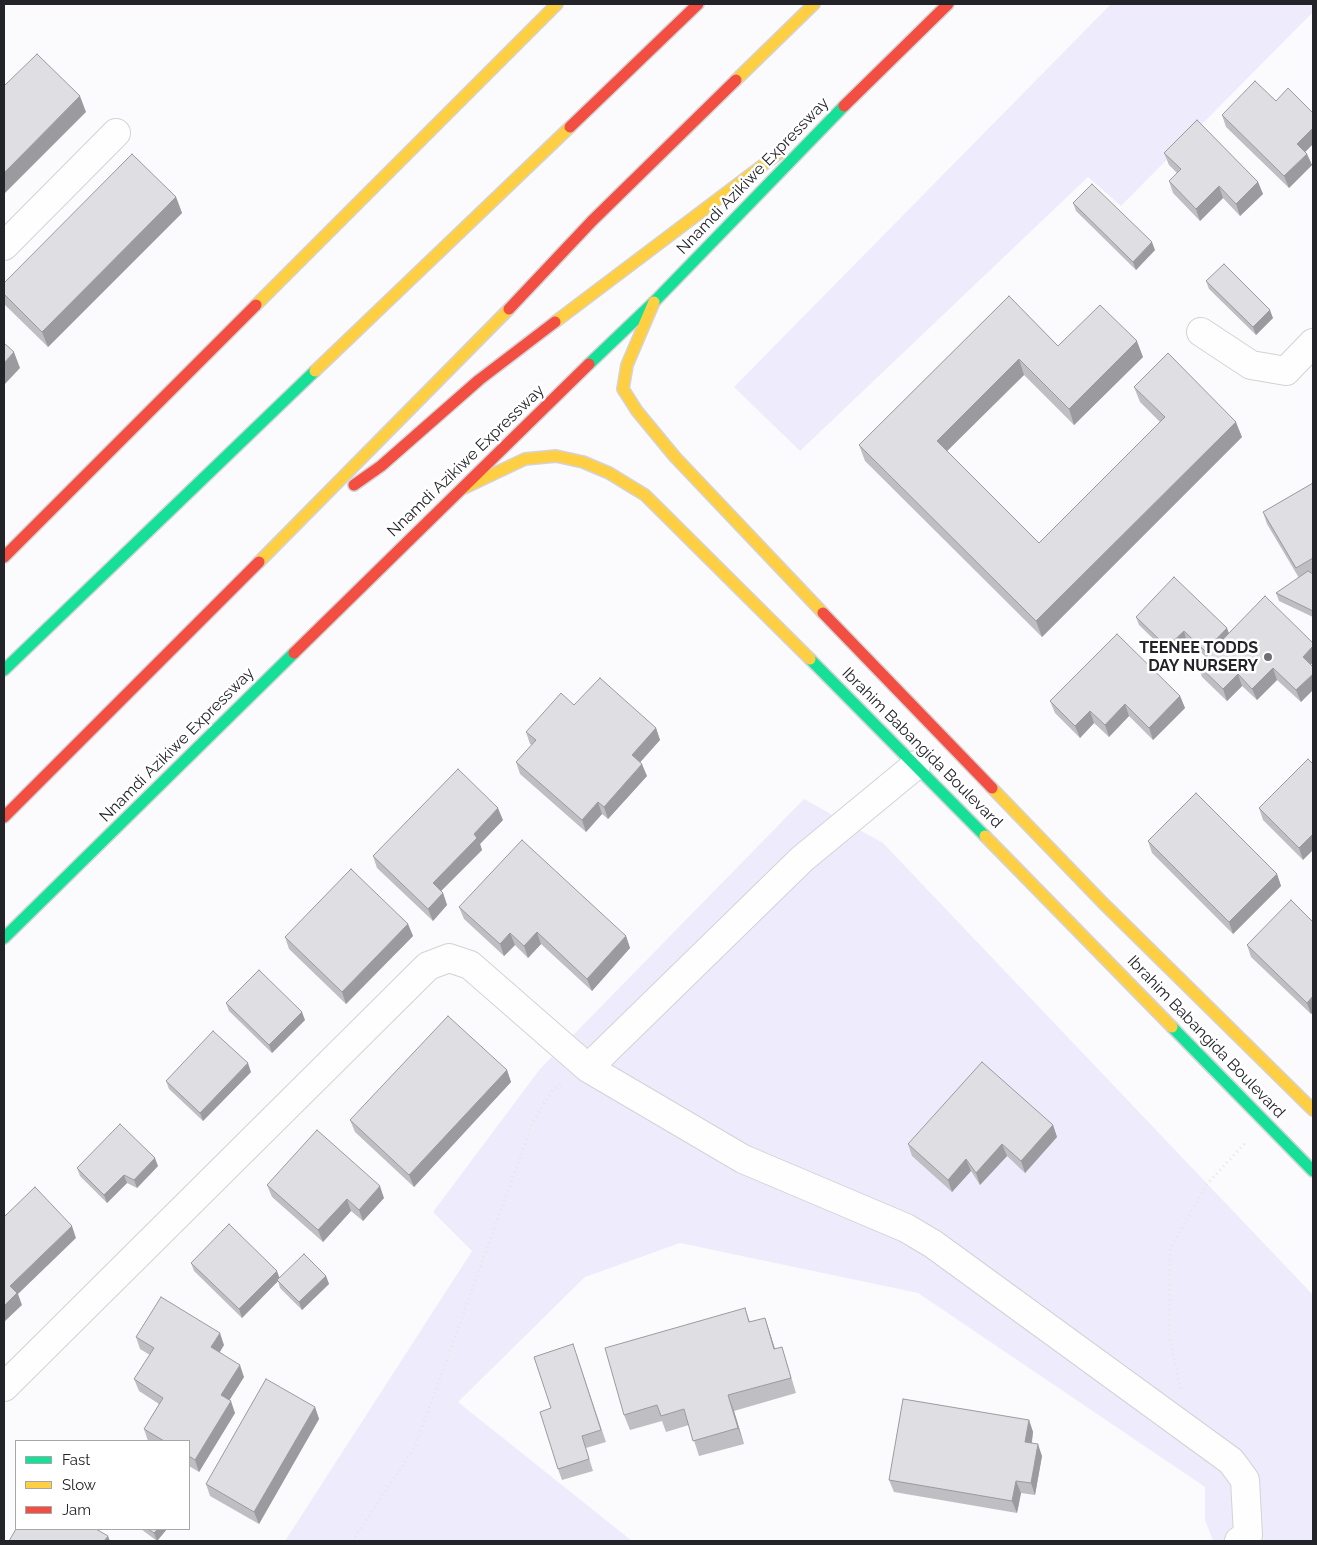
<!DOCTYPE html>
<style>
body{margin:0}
#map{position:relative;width:1317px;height:1545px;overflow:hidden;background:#fbfbfd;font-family:Raleway,sans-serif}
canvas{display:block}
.frame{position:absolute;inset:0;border:5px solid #23232a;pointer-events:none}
.legend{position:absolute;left:15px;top:1440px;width:175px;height:90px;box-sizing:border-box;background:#fff;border:1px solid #a7a7aa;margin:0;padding:6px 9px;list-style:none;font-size:15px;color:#23232a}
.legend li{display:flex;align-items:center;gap:10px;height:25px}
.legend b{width:25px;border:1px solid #a7a7aa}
</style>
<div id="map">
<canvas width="1317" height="1545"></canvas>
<div class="frame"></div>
<ul class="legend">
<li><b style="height:6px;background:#16e098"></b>Fast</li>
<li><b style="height:6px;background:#ffcf43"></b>Slow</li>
<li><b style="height:6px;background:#f24e42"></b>Jam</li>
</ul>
</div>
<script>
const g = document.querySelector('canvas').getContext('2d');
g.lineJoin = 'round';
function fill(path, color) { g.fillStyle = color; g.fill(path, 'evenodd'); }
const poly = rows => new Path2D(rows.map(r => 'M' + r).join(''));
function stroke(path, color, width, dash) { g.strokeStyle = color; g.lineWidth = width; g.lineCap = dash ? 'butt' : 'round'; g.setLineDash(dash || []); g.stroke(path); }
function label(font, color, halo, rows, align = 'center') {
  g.font = font + ' Raleway,sans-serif'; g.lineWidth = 5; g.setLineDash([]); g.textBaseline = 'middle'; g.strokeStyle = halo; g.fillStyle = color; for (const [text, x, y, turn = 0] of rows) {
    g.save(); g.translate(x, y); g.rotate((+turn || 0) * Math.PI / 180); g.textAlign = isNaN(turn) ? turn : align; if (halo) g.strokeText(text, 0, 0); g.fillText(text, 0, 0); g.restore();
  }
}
const green = poly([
 [1111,4,1313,4,1313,12,1121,206,1088,177,800,451,734,387],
 [804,799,883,843,1313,1295,1313,1541,1213,1541,1205,1520,1205,1487,918,1293,680,1243,585,1277,458,1402,632,1541,285,1541,472,1251,433,1212,540,1069]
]);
const path = poly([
 [1181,1389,1169,1337,1170,1249,1207,1184,1246,1142],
 [352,1541,415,1447,534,1119,553,1090,563,1083]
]);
const street = poly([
 [4,246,116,133],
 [1201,332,1251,365,1286,371,1313,343],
 [588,1068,802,859,916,765],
 [4,1387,428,966,449,958,470,965,588,1068,743,1159,906,1228,933,1244,1231,1461,1245,1480,1248,1535,1239,1541]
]);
const fast = poly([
 [589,364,654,302,844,106],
 [810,659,985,836],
 [4,670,315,371],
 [4,938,294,653],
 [1172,1027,1313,1171]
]);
const slow = poly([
 [736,80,814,4],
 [654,302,627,365,623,389,637,411,675,457,823,613],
 [256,305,557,4],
 [555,322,779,153],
 [315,371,570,127],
 [464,488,525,459,556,456,583,462,609,473,645,495,810,659],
 [259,562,509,309],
 [992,788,1103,903,1313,1110],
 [985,836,1172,1027]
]);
const jam = poly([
 [844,106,948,4],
 [570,127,698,4],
 [509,309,592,221,736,80],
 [354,485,381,466,479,380,555,322],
 [4,557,256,305],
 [823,613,992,788],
 [294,653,589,364],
 [4,817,259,562]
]);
const wall = poly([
 [1276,101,1313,113,1313,144,1305,152,1307,154,1312,165,1289,188,1226,127,1222,115],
 [1164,153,1258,182,1263,194,1240,216,1223,198,1200,221,1173,193,1169,181,1177,173,1169,165],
 [176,197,182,213,48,347,4,304,4,283],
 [1073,203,1155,250,1136,270,1076,211],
 [1206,281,1273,318,1256,335,1209,289],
 [1009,296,1058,346,1143,357,1074,425,1024,375,947,451,1039,543,1160,422,1140,402,1134,387,1242,437,1042,637,865,461,859,445],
 [1313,483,1313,573,1312,573,1313,574,1313,617,1279,601,1276,593,1299,578,1267,524,1263,512],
 [1136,617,1229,633,1313,643,1313,662,1311,665,1301,702,1277,680,1257,700,1242,686,1227,701,1202,677,1198,665,1206,657,1186,639,1170,655,1139,625],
 [1180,696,1185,708,1153,740,1129,716,1109,737,1094,723,1080,738,1055,713,1050,701],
 [574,705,656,728,660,740,640,762,647,776,608,819,602,814,586,832,520,774,516,762,532,745,530,744,526,732],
 [1313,764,1303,860,1263,820,1259,808],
 [503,820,480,844,482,850,441,891,443,893,447,905,433,921,377,868,373,856],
 [1148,841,1277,874,1281,886,1233,934,1152,853],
 [459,907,626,936,630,948,592,991,541,944,528,958,515,945,504,956,464,919],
 [1313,922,1313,1012,1311,1014,1251,957,1247,945],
 [408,924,413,936,346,1004,289,949,285,937],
 [226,1003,305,1020,272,1053,229,1011],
 [507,1070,511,1082,414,1187,355,1132,350,1120],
 [251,1072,203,1121,169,1089,166,1081],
 [1053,1125,1057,1137,1025,1173,1007,1156,980,1185,971,1171,952,1192,912,1156,908,1144],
 [158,1166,137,1188,127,1183,107,1203,80,1176,77,1168],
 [267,1185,384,1198,363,1221,351,1211,323,1242,272,1197],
 [191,1263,280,1278,326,1276,329,1284,302,1310,280,1288,278,1281,242,1318,194,1271],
 [745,1308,750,1322,765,1318,775,1349,782,1347,787,1363,796,1393,734,1411,744,1444,699,1456,689,1425,666,1432,662,1421,630,1430,624,1415],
 [136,1337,224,1345,220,1352,244,1377,229,1401,235,1413,199,1472,189,1466,189,1441,148,1441,144,1429,159,1404,139,1391,134,1379,150,1355,140,1349],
 [577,1356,606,1442,586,1448,593,1471,562,1480,558,1469,551,1408],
 [315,1407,319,1419,259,1524,210,1496,206,1484],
 [1029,1420,1033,1432,1032,1443,1042,1456,1035,1495,1021,1493,1017,1513,894,1492,889,1480],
 [141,1529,167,1529,157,1541]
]);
const shadedWall = poly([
 [80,96,86,112,4,194,4,173],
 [1313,128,1313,144,1301,156,1297,144],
 [1307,154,1312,165,1289,188,1284,176],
 [1258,182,1263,194,1240,216,1236,204],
 [1219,186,1223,198,1200,221,1196,209],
 [176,197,182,213,48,347,42,332],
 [1152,242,1155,250,1136,270,1133,262],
 [1270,310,1273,318,1256,335,1253,327],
 [1137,341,1143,357,1074,425,1069,409],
 [14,352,20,368,4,385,4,363],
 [1019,359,1024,375,942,456,937,441],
 [1236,422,1242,437,1042,637,1036,621],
 [1227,628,1230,636,1208,659,1205,651],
 [1184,631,1186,639,1170,655,1167,647],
 [1313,646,1313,662,1307,669,1303,657],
 [1273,668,1277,680,1257,700,1252,689],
 [1238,674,1242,686,1227,701,1223,689],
 [1313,674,1313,690,1301,702,1296,690],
 [1180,696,1185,708,1153,740,1149,728],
 [1125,704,1129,716,1109,737,1105,725],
 [1090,711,1094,723,1080,738,1075,726],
 [656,728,660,740,636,767,632,755],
 [642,764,647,776,608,819,604,807],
 [598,802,602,814,586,832,582,820],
 [498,808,503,820,480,844,482,850,437,895,433,883,474,834],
 [1313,834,1313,850,1303,860,1299,848],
 [1277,874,1281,886,1233,934,1229,922],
 [443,893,447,905,433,921,428,909],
 [408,924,413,936,346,1004,342,992],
 [537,932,541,944,528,958,524,946],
 [510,933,515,945,504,956,500,944],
 [626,936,630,948,592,991,587,979],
 [1313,996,1313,1012,1311,1014,1307,1003],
 [302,1012,305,1020,272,1053,269,1045],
 [248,1063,251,1072,203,1121,200,1113],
 [507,1070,511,1082,414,1187,409,1175],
 [1053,1125,1057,1137,1025,1173,1021,1161],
 [1002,1144,1007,1156,980,1185,976,1173],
 [155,1158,158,1166,137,1188,134,1180],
 [966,1159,971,1171,952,1192,948,1180],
 [124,1175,127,1183,107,1203,104,1195],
 [380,1186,384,1198,363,1221,359,1210],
 [347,1199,351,1211,323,1242,318,1230],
 [72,1226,76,1238,18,1294,22,1305,4,1322,4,1306,10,1286],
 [277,1271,280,1279,242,1318,239,1309],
 [326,1276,329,1284,302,1310,299,1302],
 [765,1318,770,1333,780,1365,774,1349],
 [220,1333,224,1345,215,1359,211,1347],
 [240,1365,244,1377,225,1407,221,1395],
 [728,1395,734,1411,744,1444,738,1428],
 [231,1401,235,1413,199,1472,195,1460],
 [315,1407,319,1419,259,1524,254,1512],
 [1029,1420,1033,1432,1030,1454,1025,1442],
 [1038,1444,1042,1456,1035,1495,1031,1483],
 [1016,1481,1021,1493,1017,1513,1012,1501],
 [158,1529,167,1529,157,1541,154,1533],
 [108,1536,110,1541,104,1541]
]);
const building = poly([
 [37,54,80,96,4,173,4,86,37,54],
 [1255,81,1276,101,1288,88,1313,113,1313,128,1297,144,1307,154,1284,176,1222,115,1255,81],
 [1197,120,1258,182,1236,204,1219,186,1196,209,1169,181,1181,169,1164,153,1197,120],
 [132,154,176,197,42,332,4,294,4,283,132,154],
 [1092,184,1152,242,1133,262,1073,203,1092,184],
 [1224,264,1270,310,1253,327,1206,281,1224,264],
 [1009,296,1058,346,1100,305,1137,341,1069,409,1019,359,937,441,1039,543,1165,417,1134,387,1168,353,1236,422,1036,621,859,445,1009,296],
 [4,343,14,352,4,363,4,343],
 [1313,483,1313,558,1296,568,1263,512,1313,483],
 [1308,571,1313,574,1313,611,1276,593,1308,571],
 [1174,577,1227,628,1205,651,1184,631,1167,647,1136,617,1174,577],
 [1265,596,1313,643,1313,646,1303,657,1313,667,1313,674,1296,690,1273,668,1252,689,1238,674,1223,689,1198,665,1265,596],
 [1117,634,1180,696,1149,728,1125,704,1105,725,1090,711,1075,726,1050,701,1117,634],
 [600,678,656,728,632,755,642,764,604,807,598,802,582,820,516,762,536,740,526,732,561,693,574,705,600,678],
 [1308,759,1313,764,1313,834,1299,848,1259,808,1308,759],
 [458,769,498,808,474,834,477,838,433,883,443,893,428,909,373,856,458,769],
 [1196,793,1277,874,1229,922,1148,841,1196,793],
 [522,840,626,936,587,979,537,932,524,946,510,933,500,944,459,907,522,840],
 [351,869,408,924,342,992,285,937,351,869],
 [1291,900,1313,922,1313,996,1307,1003,1247,945,1291,900],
 [259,970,302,1012,269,1045,226,1003,259,970],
 [448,1016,507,1070,409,1175,350,1120,448,1016],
 [213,1031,248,1063,200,1113,166,1081,213,1031],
 [982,1062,1053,1125,1021,1161,1002,1144,976,1173,966,1159,948,1180,908,1144,982,1062],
 [120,1124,155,1158,134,1180,124,1175,104,1195,77,1168,120,1124],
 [317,1130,380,1186,359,1210,347,1199,318,1230,267,1185,317,1130],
 [35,1187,72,1226,10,1286,17,1293,4,1306,4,1217,35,1187],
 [229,1224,277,1271,239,1309,191,1263,229,1224],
 [304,1254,326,1276,299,1302,277,1280,304,1254],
 [161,1297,220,1333,211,1347,240,1365,221,1395,231,1401,195,1460,189,1456,189,1441,164,1441,144,1429,163,1398,134,1379,154,1348,136,1337,161,1297],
 [745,1308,749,1322,765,1318,774,1349,782,1347,791,1378,728,1395,738,1428,693,1441,684,1409,661,1416,657,1405,624,1415,605,1348,745,1308],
 [573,1344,601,1430,582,1436,589,1459,558,1469,540,1412,551,1408,534,1357,573,1344],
 [266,1379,315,1407,254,1512,206,1484,266,1379],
 [903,1399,1029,1420,1025,1442,1038,1444,1031,1483,1016,1481,1012,1501,889,1480,903,1399],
 [16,1529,96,1529,108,1536,104,1541,9,1541,16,1529],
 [148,1529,158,1529,154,1533,148,1529]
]);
const markers = [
 [1268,657,5,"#6f6f74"]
];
const streetNames = [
 ["Nnamdi Azikiwe Expressway",753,176,-46],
 ["Nnamdi Azikiwe Expressway",466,461,-44],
 ["Nnamdi Azikiwe Expressway",177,745,-45],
 ["Ibrahim Babangida Boulevard",922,748,45],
 ["Ibrahim Babangida Boulevard",1206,1037,46]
];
const poiNames = [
 ["TEENEE TODDS",1258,648],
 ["DAY NURSERY",1258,666]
];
fill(green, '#eeecfc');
stroke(street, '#d3d3d7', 30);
stroke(fast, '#d3d3d7', 14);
stroke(slow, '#d3d3d7', 14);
stroke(jam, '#d3d3d7', 14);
stroke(path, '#e6e6e6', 3, [1, 4]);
stroke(street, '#fefeff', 28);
stroke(fast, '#16e098', 11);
stroke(slow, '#ffcf43', 11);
stroke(jam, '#f24e42', 11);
fill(wall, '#bfbfc3');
fill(shadedWall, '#9b9b9f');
fill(building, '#dedee3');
stroke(building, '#9b9b9f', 1);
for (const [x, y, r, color] of markers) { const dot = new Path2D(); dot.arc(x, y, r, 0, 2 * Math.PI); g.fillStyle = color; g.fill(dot); stroke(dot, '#fff', 2); }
label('16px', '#23232a', '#fff', streetNames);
label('bold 16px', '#23232a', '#fff', poiNames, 'right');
</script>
